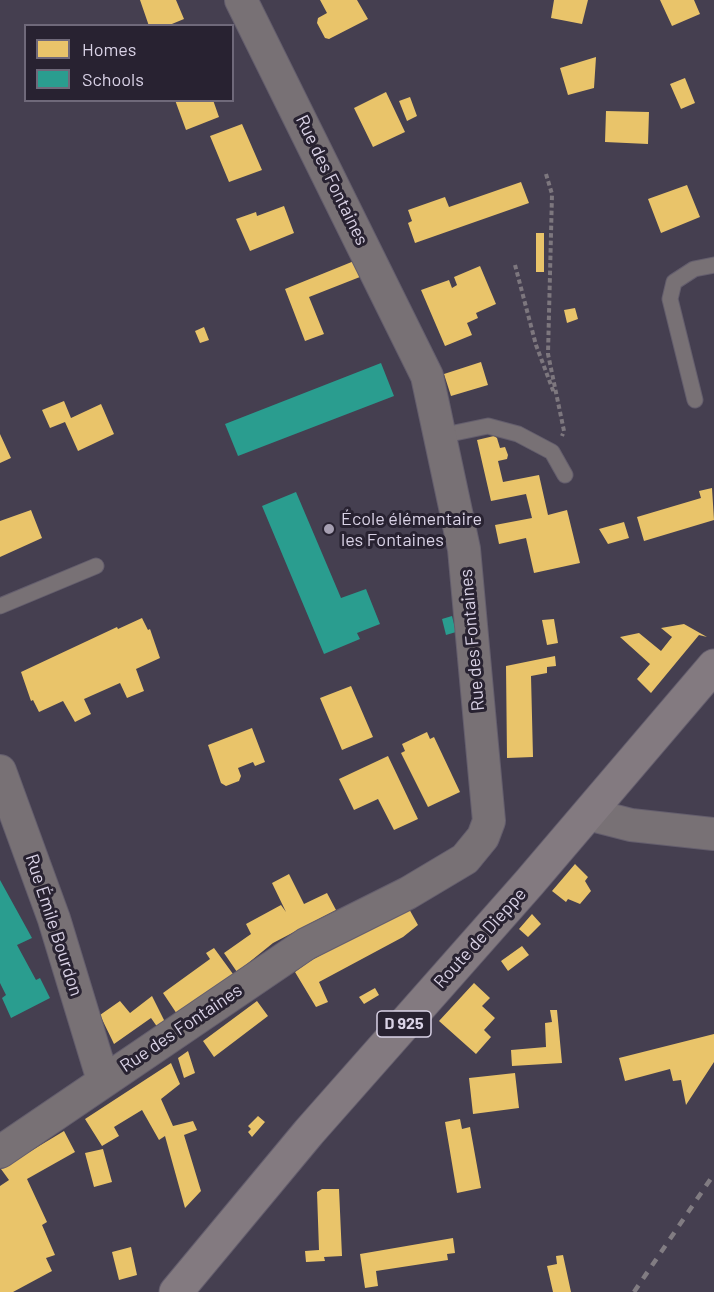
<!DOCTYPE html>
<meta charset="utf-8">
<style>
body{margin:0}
#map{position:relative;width:714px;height:1292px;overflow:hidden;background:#453f50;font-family:Barlow,sans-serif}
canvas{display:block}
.legend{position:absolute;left:24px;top:24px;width:210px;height:78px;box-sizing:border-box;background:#282231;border:2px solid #6f697a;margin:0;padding:8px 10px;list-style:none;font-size:18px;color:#dad3e7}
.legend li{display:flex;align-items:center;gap:12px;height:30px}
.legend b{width:30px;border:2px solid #6f697a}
</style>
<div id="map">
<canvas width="714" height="1292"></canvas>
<ul class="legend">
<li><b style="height:16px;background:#e9c46a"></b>Homes</li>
<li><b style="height:16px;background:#2a9d8f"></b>Schools</li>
</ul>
</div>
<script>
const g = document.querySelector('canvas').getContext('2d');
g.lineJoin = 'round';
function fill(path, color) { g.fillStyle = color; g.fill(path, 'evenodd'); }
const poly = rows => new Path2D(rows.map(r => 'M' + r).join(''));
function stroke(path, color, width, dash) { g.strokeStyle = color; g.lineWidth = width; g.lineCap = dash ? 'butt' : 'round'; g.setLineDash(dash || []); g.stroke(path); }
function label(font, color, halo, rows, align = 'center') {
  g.font = font + ' Barlow,sans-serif'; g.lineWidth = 6; g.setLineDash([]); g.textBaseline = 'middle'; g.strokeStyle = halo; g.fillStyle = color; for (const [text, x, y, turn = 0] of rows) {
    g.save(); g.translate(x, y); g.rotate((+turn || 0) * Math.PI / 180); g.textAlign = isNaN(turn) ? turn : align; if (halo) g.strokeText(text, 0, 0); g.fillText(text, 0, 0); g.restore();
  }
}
const homes = poly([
 [140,0,176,0,184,19,167,26,149,26],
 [320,0,357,0,368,19,329,39,325,38,317,23,318,18,327,13],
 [554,0,588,0,582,24,551,18],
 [660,0,694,0,700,14,672,26],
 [596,57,594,88,568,95,560,68],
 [685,78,695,103,681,109,670,84],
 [386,92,405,132,373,147,354,108],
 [410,97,417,116,407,121,399,101],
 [175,100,213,100,219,117,186,130],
 [606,111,649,112,648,144,605,142],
 [242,124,262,170,229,182,210,136],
 [521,182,529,203,415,243,408,223,412,221,408,210,445,197,449,207],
 [687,185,700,217,661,233,648,199],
 [284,206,294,233,250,251,236,219,256,212,257,216],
 [536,233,544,233,544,272,536,272],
 [359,259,365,275,309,297,324,334,305,341,285,289],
 [480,266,496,304,476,313,478,318,467,323,472,335,445,346,421,290,449,280,452,288,457,285,454,277],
 [575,308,578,319,567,323,564,310],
 [204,327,209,340,200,343,195,331],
 [481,362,488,385,451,396,444,374],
 [64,401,71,418,101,404,114,434,78,451,65,422,50,428,42,410],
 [0,434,11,458,0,463],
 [494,436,497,438,500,448,505,447,508,455,507,459,498,461,503,482,539,475,548,515,567,510,580,563,534,573,526,538,499,544,495,525,532,518,526,494,491,501,477,440],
 [712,488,714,520,644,541,637,517,701,498,699,491],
 [31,510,42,538,0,557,0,521],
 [624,522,629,538,608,544,599,529],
 [142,618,148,630,150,629,160,658,136,669,144,691,127,698,120,683,84,699,91,714,75,722,63,701,39,712,33,700,31,701,21,672,117,627,118,629],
 [554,619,558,643,547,645,542,620],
 [684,624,707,637,699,635,651,693,637,679,650,664,620,637,639,633,661,651,672,637,661,628],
 [555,656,556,666,547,667,547,673,531,676,533,757,507,758,506,666],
 [351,686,373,737,342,750,320,698],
 [252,728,265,762,255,766,253,762,238,768,241,776,239,781,226,786,221,783,208,745],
 [427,732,430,739,434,737,460,792,428,807,401,753,405,751,402,744],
 [388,756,418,819,394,830,378,799,354,810,339,779],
 [575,864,588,877,585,881,591,891,580,904,568,899,566,902,552,891],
 [289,874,304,904,327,893,336,910,273,943,237,972,224,953,251,934,246,924,281,905,286,912,272,883],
 [408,907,418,925,403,937,319,982,328,1002,316,1007,295,972,310,961],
 [532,914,541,924,528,937,519,929],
 [522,946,529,955,508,971,501,961],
 [214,948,233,974,177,1014,163,993,210,959,206,953],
 [474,983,490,998,482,1006,495,1018,484,1030,491,1037,476,1054,439,1021],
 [375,988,379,995,364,1004,359,997],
 [152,996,165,1022,158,1028,151,1018,114,1044,100,1015,120,1001,130,1013],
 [257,1001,268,1016,214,1057,203,1041],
 [550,1010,557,1010,562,1063,512,1066,511,1050,546,1047,545,1023,552,1022],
 [714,1034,714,1062,686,1105,681,1080,673,1081,670,1069,625,1081,619,1058],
 [188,1051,195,1073,184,1078,178,1058],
 [171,1063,180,1084,161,1099,173,1126,193,1121,197,1130,184,1135,201,1191,185,1208,165,1136,159,1140,142,1110,114,1127,119,1136,102,1146,85,1119],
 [515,1073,519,1108,473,1114,469,1078],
 [258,1116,265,1122,252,1137,248,1132,251,1129,248,1126],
 [460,1119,462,1129,470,1127,481,1188,457,1193,445,1122],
 [64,1131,75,1152,27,1179,47,1222,42,1225,55,1255,46,1258,52,1271,13,1292,0,1292,0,1186,9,1180,1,1169],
 [103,1149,112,1182,94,1187,85,1153],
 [322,1189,339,1189,342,1256,324,1257,325,1261,306,1262,305,1251,319,1250,317,1192],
 [453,1238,455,1253,447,1254,448,1260,376,1271,378,1286,365,1288,360,1254],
 [131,1247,137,1275,119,1280,112,1252],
 [563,1255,571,1292,553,1292,547,1266,557,1264,556,1256]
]);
const schools = poly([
 [381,363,394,396,238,456,225,424],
 [296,492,341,598,366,589,380,624,357,633,360,639,324,654,262,506],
 [452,616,456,632,446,635,442,619],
 [0,880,32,938,17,945,36,980,40,978,50,998,11,1018,2,998,6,995,0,983]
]);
const path = poly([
 [546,174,552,194,548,354,564,431,562,436],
 [515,265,536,345,554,393]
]);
const service = poly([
 [695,400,670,299,674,282,694,269,714,265],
 [440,436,488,426,518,434,552,452,565,475],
 [0,606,96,566]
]);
const minor = poly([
 [0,771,54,919,103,1080],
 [588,814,631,825,714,834],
 [0,1152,306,944,408,893,465,859,483,837,489,821,464,549,427,376,241,0]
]);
const primary = poly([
 [176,1292,309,1132,529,883,714,666]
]);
const rail = poly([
 [634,1292,714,1174]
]);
const markers = [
 [329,529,6,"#a69fb2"]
];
const shields = [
 [404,1024,54]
];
const shieldNames = [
 ["D 925",404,1024]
];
const streetNames = [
 ["Rue des Fontaines",332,180,64],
 ["Rue des Fontaines",472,640,-95],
 ["Rue Émile Bourdon",54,925,72],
 ["Route de Dieppe",480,938,-48],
 ["Rue des Fontaines",181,1028,-34]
];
const poiNames = [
 ["École élémentaire",341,519],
 ["les Fontaines",341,540]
];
fill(homes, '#e9c46a');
fill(schools, '#2a9d8f');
stroke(service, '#645e6d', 17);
stroke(minor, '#645e6d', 34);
stroke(primary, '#645e6d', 35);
stroke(path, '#7d777e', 4, [4.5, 3]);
stroke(service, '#787175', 15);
stroke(minor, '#787175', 32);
stroke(primary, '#837a80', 33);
stroke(rail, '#817c82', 4.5, [8, 8]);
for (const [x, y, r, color] of markers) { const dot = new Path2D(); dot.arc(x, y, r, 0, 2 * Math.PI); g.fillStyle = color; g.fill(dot); stroke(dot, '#282231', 2); }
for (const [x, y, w] of shields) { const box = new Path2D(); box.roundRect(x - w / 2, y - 13, w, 26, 4.5); g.fillStyle = '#282231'; g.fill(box); stroke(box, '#dad3e7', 1.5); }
label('bold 16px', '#dad3e7', null, shieldNames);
label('18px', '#dad3e7', '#282231', streetNames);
label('18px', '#dad3e7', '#282231', poiNames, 'left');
</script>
